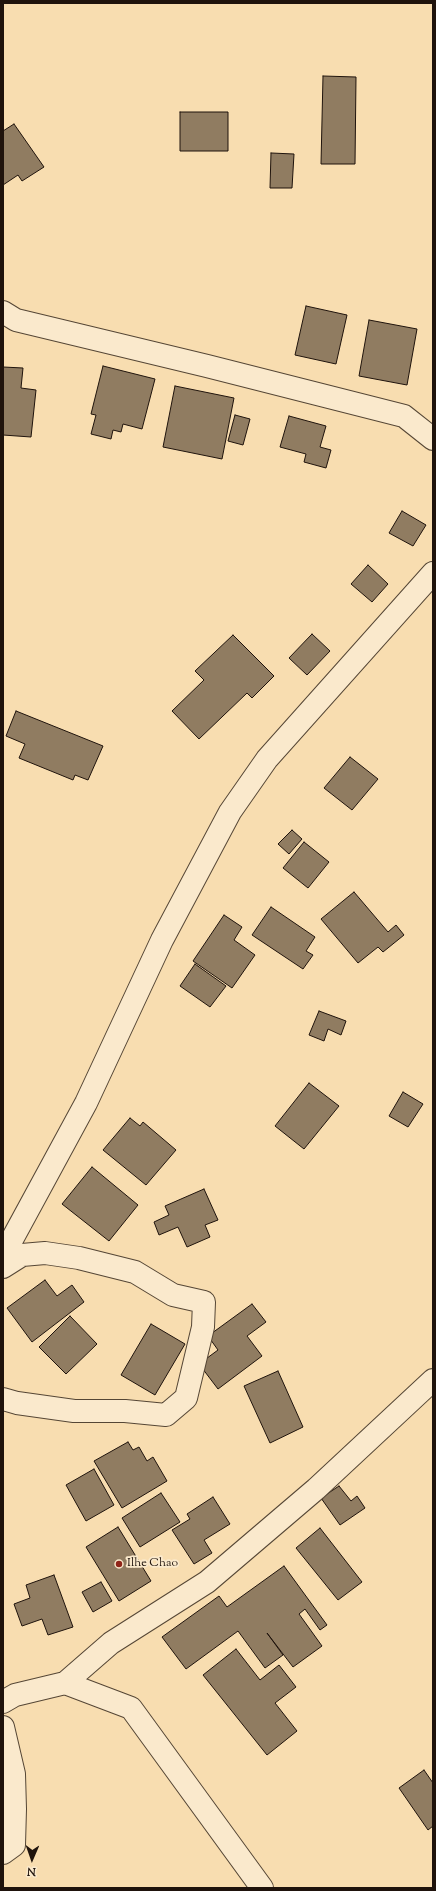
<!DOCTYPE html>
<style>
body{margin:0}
#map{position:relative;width:436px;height:1891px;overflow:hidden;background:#f8ddb0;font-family:"Sorts Mill Goudy",serif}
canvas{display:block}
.frame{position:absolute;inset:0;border:4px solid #1f130c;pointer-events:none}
.north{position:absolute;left:12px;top:1839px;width:40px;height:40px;-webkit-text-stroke:3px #fae9cc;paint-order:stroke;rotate:182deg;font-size:11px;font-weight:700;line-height:16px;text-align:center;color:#1f130c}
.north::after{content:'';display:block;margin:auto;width:14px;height:18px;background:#1f130c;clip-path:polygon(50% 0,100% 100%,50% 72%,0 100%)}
</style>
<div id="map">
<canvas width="436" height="1891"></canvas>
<div class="frame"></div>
<div class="north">N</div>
</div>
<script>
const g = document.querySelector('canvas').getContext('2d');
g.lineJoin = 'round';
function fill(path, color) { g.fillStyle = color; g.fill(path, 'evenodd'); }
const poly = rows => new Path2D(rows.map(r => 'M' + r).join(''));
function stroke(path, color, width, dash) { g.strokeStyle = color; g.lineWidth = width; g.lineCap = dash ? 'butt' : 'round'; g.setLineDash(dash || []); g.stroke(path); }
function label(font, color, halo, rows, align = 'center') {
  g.font = font + ' "Sorts Mill Goudy",serif'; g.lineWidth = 3.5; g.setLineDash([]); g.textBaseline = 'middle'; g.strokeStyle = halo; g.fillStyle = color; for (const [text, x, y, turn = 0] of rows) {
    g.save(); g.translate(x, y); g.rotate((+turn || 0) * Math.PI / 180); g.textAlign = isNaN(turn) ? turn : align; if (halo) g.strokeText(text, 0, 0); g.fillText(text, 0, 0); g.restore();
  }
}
const building = poly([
 [323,76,356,77,355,164,321,164,323,76],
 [180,112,228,112,228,151,180,151,180,112],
 [14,124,44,167,22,181,18,175,3,185,3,131,14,124],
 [271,153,294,154,292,188,270,188,271,153],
 [306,306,347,315,336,364,295,355,306,306],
 [369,320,417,329,407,385,359,376,369,320],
 [103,366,155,379,142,429,123,424,121,432,113,430,111,439,91,434,96,415,91,414,103,366],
 [3,367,23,368,21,388,36,390,31,437,3,435,3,367],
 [175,386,234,398,222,459,163,447,175,386],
 [235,415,250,419,243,445,228,441,235,415],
 [289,416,326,426,320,447,331,450,326,468,304,462,306,454,280,447,289,416],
 [402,511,426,525,413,546,389,533,402,511],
 [368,565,388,584,372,602,351,584,368,565],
 [312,634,330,651,307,675,289,658,312,634],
 [233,635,274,676,252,698,247,693,199,739,172,711,204,680,195,671,233,635],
 [16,711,103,746,88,780,75,775,73,780,19,758,25,744,6,736,16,711],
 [350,757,378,779,352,810,324,788,350,757],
 [292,830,302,839,289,854,278,844,292,830],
 [304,842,329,862,308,888,283,868,304,842],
 [354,892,388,932,396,925,404,935,383,952,378,947,358,963,321,919,354,892],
 [271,907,315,937,306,951,313,955,303,969,252,935,271,907],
 [224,915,242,927,234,940,255,955,232,988,193,961,224,915],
 [195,964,226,986,210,1007,180,986,195,964],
 [319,1011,346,1021,341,1035,328,1029,324,1041,309,1035,319,1011],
 [309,1083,339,1106,304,1149,275,1126,309,1083],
 [403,1092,423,1104,408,1127,389,1116,403,1092],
 [130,1118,140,1126,143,1122,176,1150,146,1185,103,1150,130,1118],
 [92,1167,138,1205,109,1241,62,1204,92,1167],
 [204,1189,218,1220,205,1225,210,1237,187,1247,178,1227,159,1235,154,1222,169,1215,165,1206,204,1189],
 [45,1280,57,1296,72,1285,84,1302,32,1342,7,1308,45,1280],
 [252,1304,266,1322,247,1336,262,1356,218,1389,199,1364,218,1350,208,1336,252,1304],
 [70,1316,97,1344,66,1374,39,1347,70,1316],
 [151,1324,185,1344,155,1395,121,1375,151,1324],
 [278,1371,303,1427,270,1443,244,1386,278,1371],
 [128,1442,133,1450,139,1447,147,1461,153,1457,167,1481,122,1508,94,1461,128,1442],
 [94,1469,114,1505,86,1521,66,1485,94,1469],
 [339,1486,351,1501,357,1496,365,1508,340,1525,321,1498,339,1486],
 [161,1493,180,1522,140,1547,122,1518,161,1493],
 [213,1497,230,1524,204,1540,212,1553,194,1564,172,1530,190,1519,187,1514,213,1497],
 [118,1527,151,1581,119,1601,86,1547,118,1527],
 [320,1528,362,1582,338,1600,296,1548,320,1528],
 [284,1566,327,1625,320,1630,305,1609,299,1614,322,1646,293,1667,267,1633,283,1655,265,1668,238,1631,186,1669,162,1637,219,1596,227,1607,284,1566],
 [54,1575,73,1627,48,1635,42,1619,22,1626,14,1604,30,1598,26,1585,54,1575],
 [101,1582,112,1601,93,1612,82,1592,101,1582],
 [236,1649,260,1680,279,1665,296,1687,275,1703,297,1731,267,1755,203,1675,236,1649],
 [424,1770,433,1783,433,1826,428,1830,399,1788,424,1770]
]);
const street = poly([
 [3,312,16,320,207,366,404,416,433,439],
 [3,1256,86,1103,162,940,230,812,267,759,433,573],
 [3,1267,22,1255,45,1253,79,1258,135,1272,173,1295,204,1302,203,1327,186,1398,166,1415,125,1411,74,1411,17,1403,3,1399],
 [65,1683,111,1643,207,1582,316,1489,433,1380],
 [3,1702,15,1695,65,1683,131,1708,262,1888],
 [3,1727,14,1774,15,1809,14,1845,3,1853]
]);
const markers = [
 [119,1564,4,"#8f2418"]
];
const poiNames = [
 ["Ilhe Chao",127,1564]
];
fill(building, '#907c61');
stroke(building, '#1f130c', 1);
stroke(street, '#554635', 24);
stroke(street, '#fae9cc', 22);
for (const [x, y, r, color] of markers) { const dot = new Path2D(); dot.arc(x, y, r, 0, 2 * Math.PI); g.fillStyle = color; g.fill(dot); stroke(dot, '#fae9cc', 1.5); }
label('12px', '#1f130c', '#fae9cc', poiNames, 'left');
</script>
